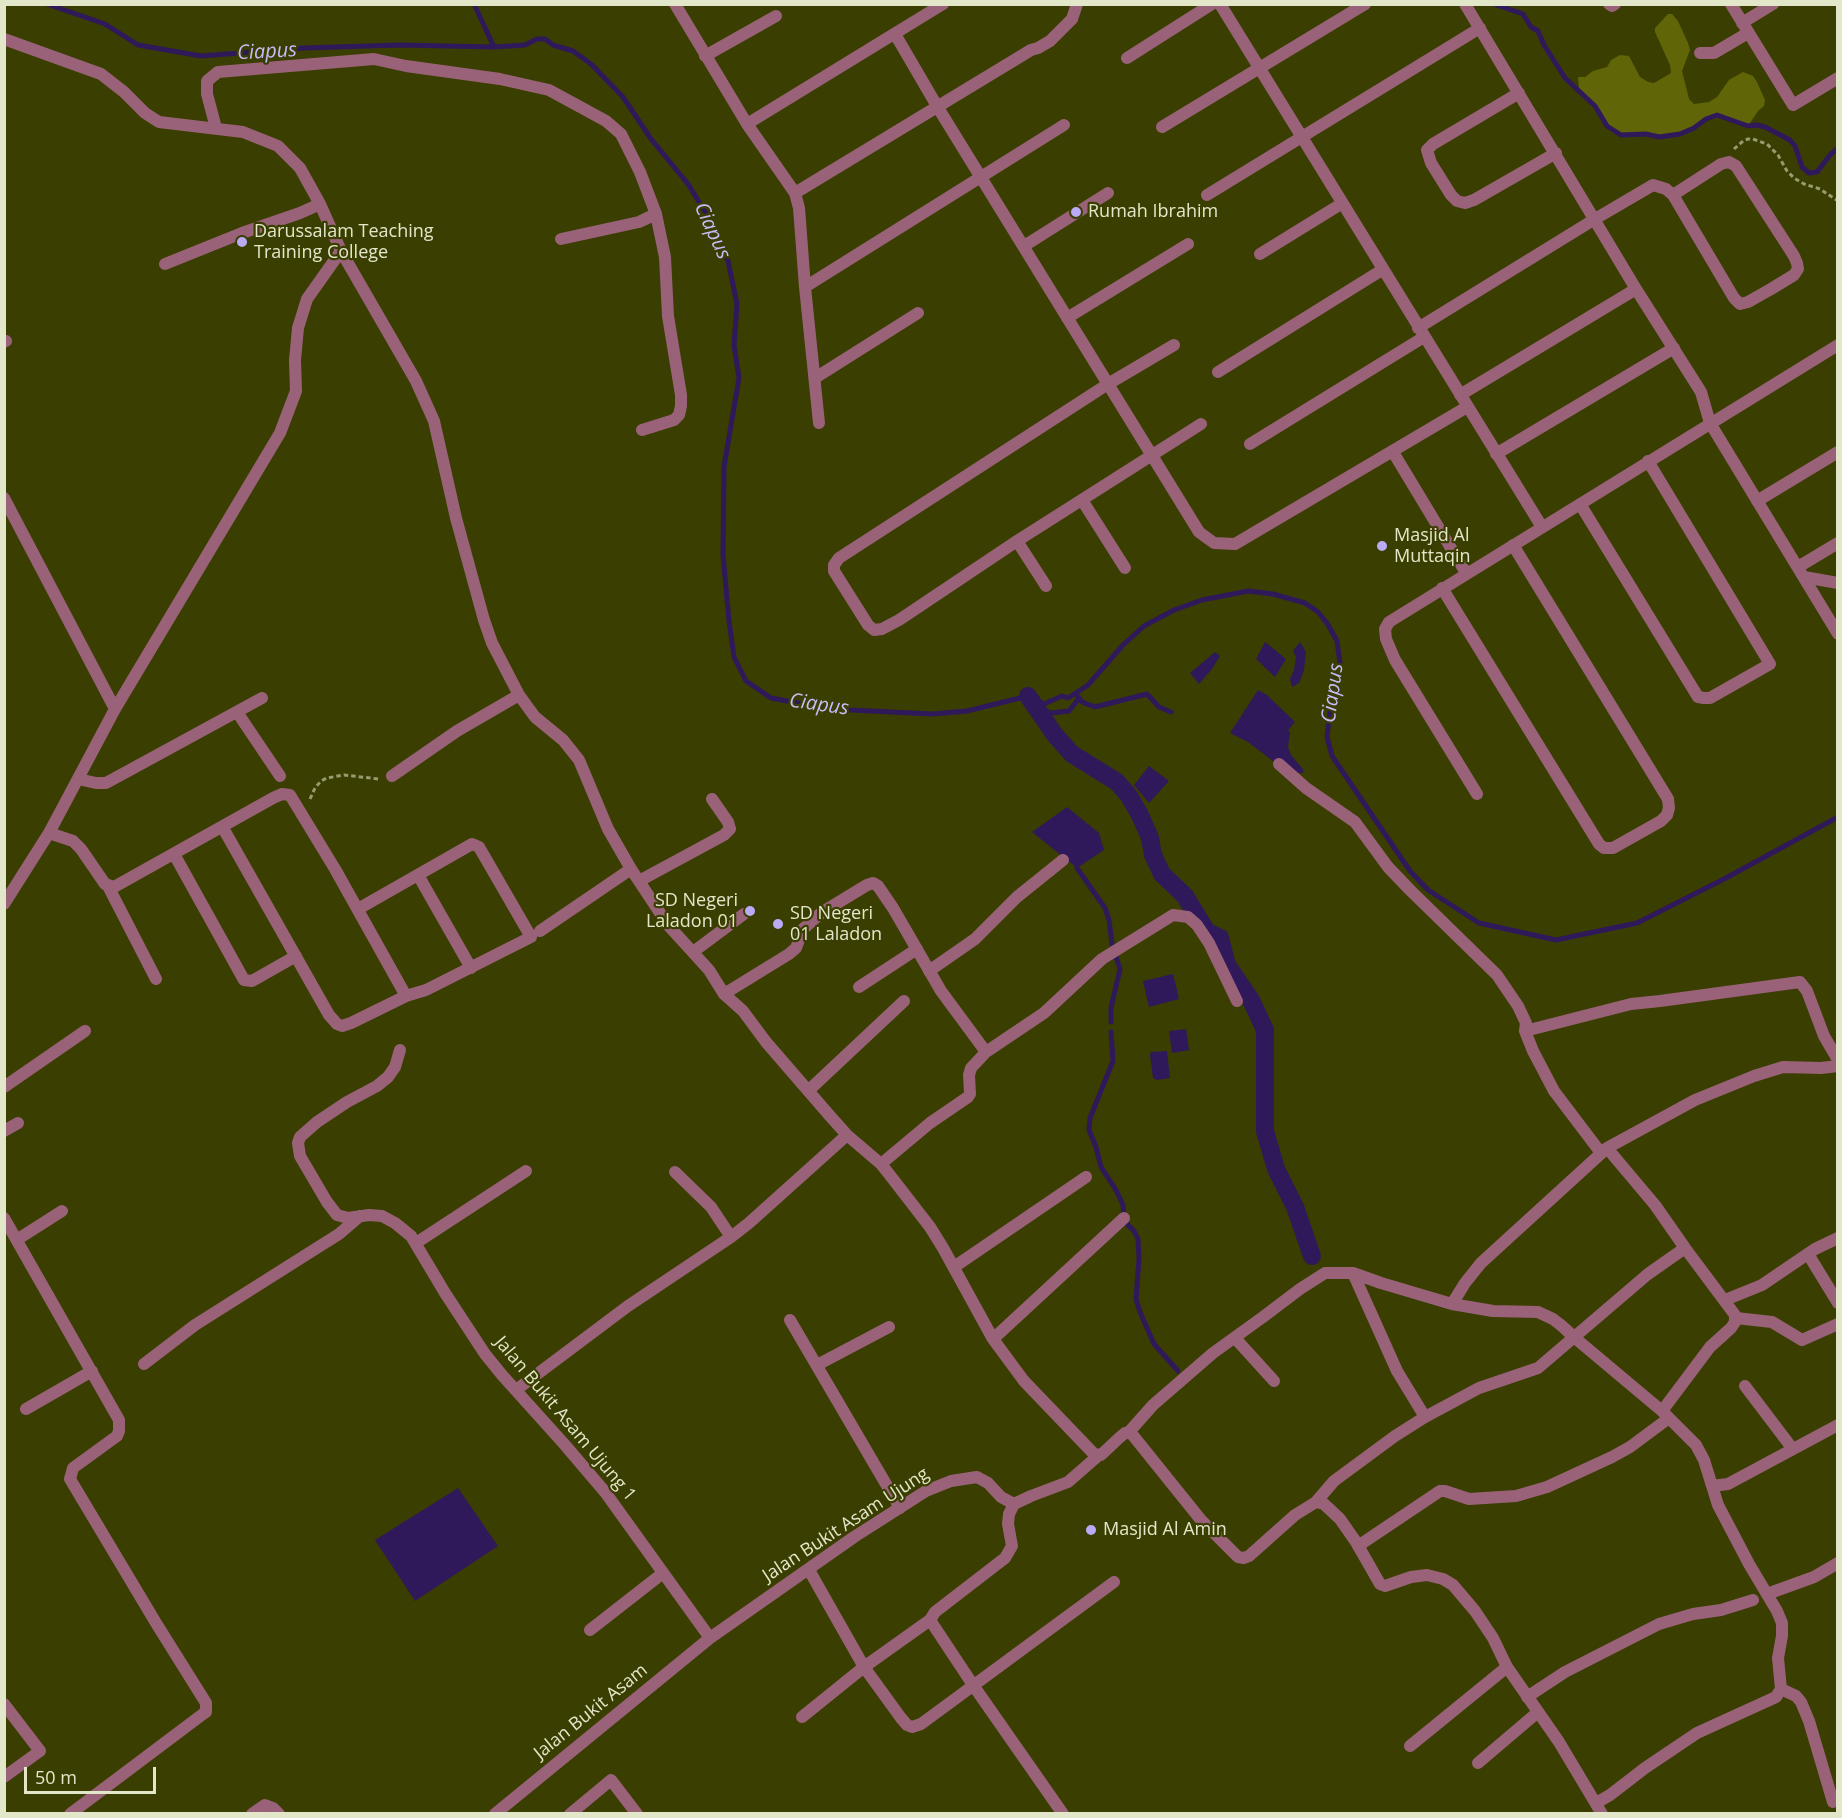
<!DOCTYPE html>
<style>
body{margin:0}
#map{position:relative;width:1842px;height:1818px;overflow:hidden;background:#3a3e00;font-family:"Open Sans",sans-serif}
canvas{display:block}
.frame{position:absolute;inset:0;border:6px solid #e3e7c9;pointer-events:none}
.scale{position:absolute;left:24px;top:1767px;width:132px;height:27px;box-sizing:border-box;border:3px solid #e3e7c9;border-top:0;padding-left:8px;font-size:18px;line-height:21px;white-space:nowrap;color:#e3e7c9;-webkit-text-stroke:4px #3a3e00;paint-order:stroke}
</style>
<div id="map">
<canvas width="1842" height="1818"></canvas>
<div class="frame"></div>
<div class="scale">50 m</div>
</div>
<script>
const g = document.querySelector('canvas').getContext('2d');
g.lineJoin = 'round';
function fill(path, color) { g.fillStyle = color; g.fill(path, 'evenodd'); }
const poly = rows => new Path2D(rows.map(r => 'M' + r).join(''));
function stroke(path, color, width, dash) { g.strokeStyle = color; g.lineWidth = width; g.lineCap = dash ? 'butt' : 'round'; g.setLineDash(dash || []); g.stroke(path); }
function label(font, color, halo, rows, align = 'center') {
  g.font = font + ' "Open Sans",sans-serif'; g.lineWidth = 4.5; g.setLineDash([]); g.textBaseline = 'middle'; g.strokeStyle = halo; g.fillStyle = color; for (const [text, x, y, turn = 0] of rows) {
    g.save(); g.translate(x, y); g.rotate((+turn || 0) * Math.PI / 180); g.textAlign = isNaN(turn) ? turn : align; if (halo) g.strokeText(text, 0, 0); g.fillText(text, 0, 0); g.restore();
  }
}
const green = poly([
 [1668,14,1672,14,1678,21,1688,43,1690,50,1682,71,1689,99,1694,104,1709,102,1717,97,1729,80,1743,72,1753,76,1757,82,1765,100,1764,106,1758,111,1748,126,1717,114,1706,119,1694,128,1679,133,1659,136,1645,133,1621,134,1608,125,1595,105,1579,89,1578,77,1585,77,1593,71,1607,67,1611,60,1620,55,1629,56,1640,77,1648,82,1654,83,1671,73,1670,65,1655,32,1655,28]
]);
const water = poly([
 [1265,642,1286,659,1275,677,1256,659],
 [1300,642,1306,652,1304,670,1299,683,1292,687,1290,679,1294,670,1296,657,1293,651],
 [1215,652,1220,656,1212,669,1199,684,1190,673],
 [1258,690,1267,695,1295,722,1288,730,1290,732,1288,747,1291,755,1302,768,1304,772,1302,773,1295,773,1278,765,1248,742,1230,733],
 [1149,766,1169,781,1149,803,1134,785],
 [1067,807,1099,833,1104,850,1077,868,1032,832],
 [1173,974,1179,999,1149,1007,1143,981],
 [1186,1029,1189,1050,1172,1053,1169,1031],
 [1167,1051,1170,1078,1157,1080,1153,1078,1150,1055,1151,1052],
 [458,1488,498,1546,415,1601,375,1540]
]);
const stream = poly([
 [47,4,105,24,138,45,201,56,304,48,400,45,494,47,525,45,537,39,545,39,553,45,573,51,591,64,623,97,651,139,688,184,710,220,728,261,737,304,734,345,739,378,724,467,723,555,729,621,734,657,746,681,771,698,831,709,932,714,967,711,1028,696,1044,704,1062,696,1068,698,1088,685,1123,645,1144,626,1174,610,1202,600,1248,591,1273,594,1305,603,1318,612,1327,623,1337,641,1340,663,1334,678,1327,737,1332,756,1410,871,1428,890,1479,923,1556,940,1637,923,1724,879,1838,817],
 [474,4,494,47],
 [1494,4,1523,14,1531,27,1538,31,1544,45,1565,78,1595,106,1607,126,1621,135,1646,134,1659,137,1680,134,1694,128,1706,119,1717,115,1748,126,1756,125,1765,127,1790,140,1795,146,1802,167,1809,173,1817,172,1830,155,1838,148],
 [1076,694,1082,702,1095,707,1147,694,1159,707,1171,712],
 [1039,710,1051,713,1069,711,1079,698],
 [1077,868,1105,908,1109,920,1112,944],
 [1111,1022,1111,1008,1120,969,1115,954],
 [1111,1032,1113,1061,1090,1118,1089,1130,1096,1147,1101,1167,1116,1190,1123,1205,1124,1218,1128,1225,1134,1231,1138,1239,1139,1259,1136,1299,1140,1312,1154,1344,1178,1371]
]);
const canal = poly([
 [1028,696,1055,735,1072,754,1117,782,1129,796,1140,815,1150,838,1153,855,1162,874,1185,896,1207,932,1220,938,1227,965,1251,1000,1265,1030,1265,1131,1276,1169,1295,1207,1312,1256]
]);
const path = poly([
 [1734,149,1743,141,1748,139,1753,139,1767,144,1778,155,1787,171,1794,178,1804,184,1820,189,1838,201],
 [310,799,315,788,321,781,327,778,344,775,379,779]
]);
const street = poly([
 [675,4,747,124,795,193,799,208,805,287,819,423],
 [1220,4,1542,527],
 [1465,4,1636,289,1701,392,1710,423,1838,634],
 [1609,4,1612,6,1615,4],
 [1731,4,1793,105,1838,78],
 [1742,23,1773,4],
 [895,34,937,106,1199,532,1214,543,1235,544,1467,407],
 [4,39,101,74,124,92,145,113,159,122,243,132,278,146,300,168,320,204,341,251,416,381,434,421,456,518,484,620,492,643,519,695,535,717,563,740,579,760,608,829,631,869,668,925,709,970,724,994,743,1011,766,1042,830,1116,847,1135,881,1164,889,1174,930,1227,943,1248,993,1339,1024,1381,1094,1454,1101,1455,1119,1438,1125,1433,1131,1433,1201,1520,1238,1557,1244,1558,1249,1556,1295,1515,1316,1502,1324,1504,1340,1519,1356,1542,1380,1584,1385,1586,1411,1577,1427,1575,1443,1579,1453,1585,1475,1611,1493,1638,1507,1667,1559,1742,1602,1814],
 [1700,53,1714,53,1748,33],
 [705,56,776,16],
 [1127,58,1212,4],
 [1519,93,1433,144,1427,150,1431,163,1451,195,1457,201,1465,203,1474,200,1556,153],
 [747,124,943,4],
 [1162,127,1365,4],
 [216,128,207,94,207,81,218,72,374,59,406,66,500,79,549,90,606,121,621,134,640,172,656,214,665,257,668,316,681,395,681,406,679,415,674,420,642,430],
 [795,193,1031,50,1038,48,1050,41,1072,19,1077,4],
 [1207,195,1480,28],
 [561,239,639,222,656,214],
 [1024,246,1108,193],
 [1260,254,1341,204],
 [165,264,242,233,300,213,320,204],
 [805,287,1064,125],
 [1067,318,1188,244],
 [1418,328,1595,219,1653,185,1666,189,1673,195,1734,298,1740,304,1748,302,1771,289,1794,275,1798,269,1797,263,1794,256,1736,166,1729,162,1721,164,1673,195],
 [4,342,6,341],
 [1174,345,1108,384,839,558,834,565,834,571,868,625,874,630,882,629,899,620,1017,541,1201,424],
 [1218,372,1382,270],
 [815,378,918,313],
 [1460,395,1636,289],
 [1250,444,1424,337],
 [1393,452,1466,573],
 [1496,454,1674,348],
 [4,498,115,709],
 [1082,500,1125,568],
 [1757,501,1838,452],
 [1580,504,1698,697,1704,698,1710,698,1770,664,1648,461],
 [1017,541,1046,586],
 [1798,567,1838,543],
 [1804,577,1838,583],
 [1442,588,1599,844,1604,848,1613,848,1661,821,1667,815,1669,808,1668,799,1513,545],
 [237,712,280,776],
 [1279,764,1306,788,1355,822,1388,867,1411,891,1497,975,1518,1006,1526,1023,1525,1031,1533,1051,1554,1091,1601,1153],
 [392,776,457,731,519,695],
 [78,779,96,783,106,783,262,698],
 [1477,794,1395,660,1386,639,1385,629,1389,622,1838,345],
 [223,828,329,1015,337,1024,342,1026,351,1023,406,996,426,990,531,937,479,847,472,844,358,909],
 [49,833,73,841,81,849,105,884,114,887,273,798,282,794,290,795,335,869,406,996],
 [174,854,244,980,252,981,296,956],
 [418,875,471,968],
 [639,881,724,835,730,829,728,822,712,799],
 [108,886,156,979],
 [4,904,49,833,115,709,280,433,296,391,295,360,298,328,307,299,341,251],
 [540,931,631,869],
 [693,952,744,914],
 [929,971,975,939,1017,897,1063,860],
 [859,987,917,949],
 [724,994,789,954,796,948,803,929,821,913,867,885,873,883,878,886,893,908,941,991,986,1052],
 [1525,1031,1631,1004,1660,1001,1800,982,1807,991,1824,1036,1838,1060],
 [400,1050,395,1067,388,1077,377,1086,347,1102,317,1122,300,1137,298,1143,300,1156,327,1202,337,1215,348,1218,369,1215,382,1216,395,1223,411,1236,445,1293,485,1354,502,1375,565,1445,605,1492,710,1638],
 [4,1087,85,1031],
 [808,1091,904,1001],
 [4,1131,18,1123],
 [1607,1148,1655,1205,1685,1248,1735,1315,1735,1322,1731,1328,1710,1347,1662,1411],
 [881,1164,930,1123,968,1097,970,1094,969,1075,971,1068,986,1052,1044,1013,1102,959,1173,915,1188,917,1197,925,1209,943,1237,1001],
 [675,1172,711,1207,731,1237],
 [4,1218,119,1420,119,1431,117,1436,73,1468,70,1479,156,1623,206,1703,206,1712,203,1714,70,1814],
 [18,1239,62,1211],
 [416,1243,526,1171],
 [1808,1254,1838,1303],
 [954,1267,1086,1177],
 [1353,1273,1397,1371,1425,1417],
 [1725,1300,1762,1285,1815,1249,1838,1238],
 [1452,1304,1465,1283,1481,1263,1607,1148,1695,1100,1754,1076,1783,1067,1821,1068,1838,1066],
 [1736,1318,1772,1322,1802,1340,1838,1324],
 [790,1320,900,1508],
 [1235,1338,1274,1381],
 [993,1339,1124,1218],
 [144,1364,195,1325,339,1234,360,1216],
 [817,1365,889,1327],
 [1745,1386,1792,1448],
 [516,1390,628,1306,731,1237,749,1223,847,1135],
 [26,1409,92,1371],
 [1129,1432,1153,1405,1213,1353,1263,1317,1300,1289,1325,1273,1353,1273,1381,1283,1452,1304,1493,1311,1538,1312,1553,1319,1562,1326,1575,1338,1662,1411,1696,1445,1704,1460,1718,1505,1749,1564,1777,1611,1782,1623,1782,1636,1778,1658,1781,1689,1776,1697,1697,1733,1645,1768,1610,1795,1596,1803],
 [1712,1486,1728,1484,1838,1425],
 [1316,1502,1334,1481,1395,1436,1425,1417,1479,1388,1538,1368,1648,1274,1685,1248],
 [1014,1504,1009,1514,1008,1524,1012,1546,1005,1558,935,1612,930,1620,973,1685,1063,1814],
 [1358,1546,1440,1491,1445,1491,1469,1499,1516,1496,1547,1487,1612,1457,1630,1447,1669,1418],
 [809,1570,864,1667,901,1718,907,1725,912,1727,921,1724,1114,1582],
 [1767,1594,1814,1577,1838,1563],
 [590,1630,663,1573],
 [1781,1689,1796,1696,1801,1702,1809,1721,1833,1802],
 [1527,1697,1565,1672,1659,1624,1693,1614,1721,1610,1753,1600],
 [4,1704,40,1751,4,1777],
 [802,1717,864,1667,930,1620],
 [1410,1746,1507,1667],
 [1478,1763,1538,1712],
 [252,1814,265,1805,273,1808,279,1814],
 [495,1814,710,1638,854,1537,926,1491,951,1481,977,1477,988,1483,1001,1497,1014,1504,1031,1496,1068,1482,1099,1455],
 [570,1814,611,1780,637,1814]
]);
const markers = [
 [1076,212,6,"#bbaaf6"],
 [242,242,6,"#bbaaf6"],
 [1382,546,6,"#bbaaf6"],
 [750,911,6,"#bbaaf6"],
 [778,924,6,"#bbaaf6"],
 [1091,1530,6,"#bbaaf6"]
];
const poiNames = [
 ["Rumah Ibrahim",1088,212],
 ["Darussalam Teaching",254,232],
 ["Training College",254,253],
 ["Masjid Al",1394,536],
 ["Muttaqin",1394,557],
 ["SD Negeri",738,901,"right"],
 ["Laladon 01",738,922,"right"],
 ["SD Negeri",790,914],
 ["01 Laladon",790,935],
 ["Masjid Al Amin",1103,1530]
];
const streetNames = [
 ["Jalan Bukit Asam Ujung 1",565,1419,50],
 ["Jalan Bukit Asam Ujung",846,1525,-33],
 ["Jalan Bukit Asam",591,1712,-39]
];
const waterNames = [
 ["Ciapus",267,52,-3],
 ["Ciapus",712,231,65],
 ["Ciapus",1333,693,-82],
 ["Ciapus",819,705,8]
];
fill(green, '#606607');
fill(water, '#2f195b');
stroke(stream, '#2f195b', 5);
stroke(canal, '#2f195b', 18);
stroke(path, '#979b6e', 3, [4.5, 3]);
stroke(street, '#996278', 12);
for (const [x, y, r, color] of markers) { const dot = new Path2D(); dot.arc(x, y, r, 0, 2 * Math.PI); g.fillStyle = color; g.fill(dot); stroke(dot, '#3a3e00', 2); }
label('18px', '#e3e7c9', '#3a3e00', poiNames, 'left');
label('18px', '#e3e7c9', '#3a3e00', streetNames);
label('italic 20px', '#c8bbf8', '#3a3e00', waterNames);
</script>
